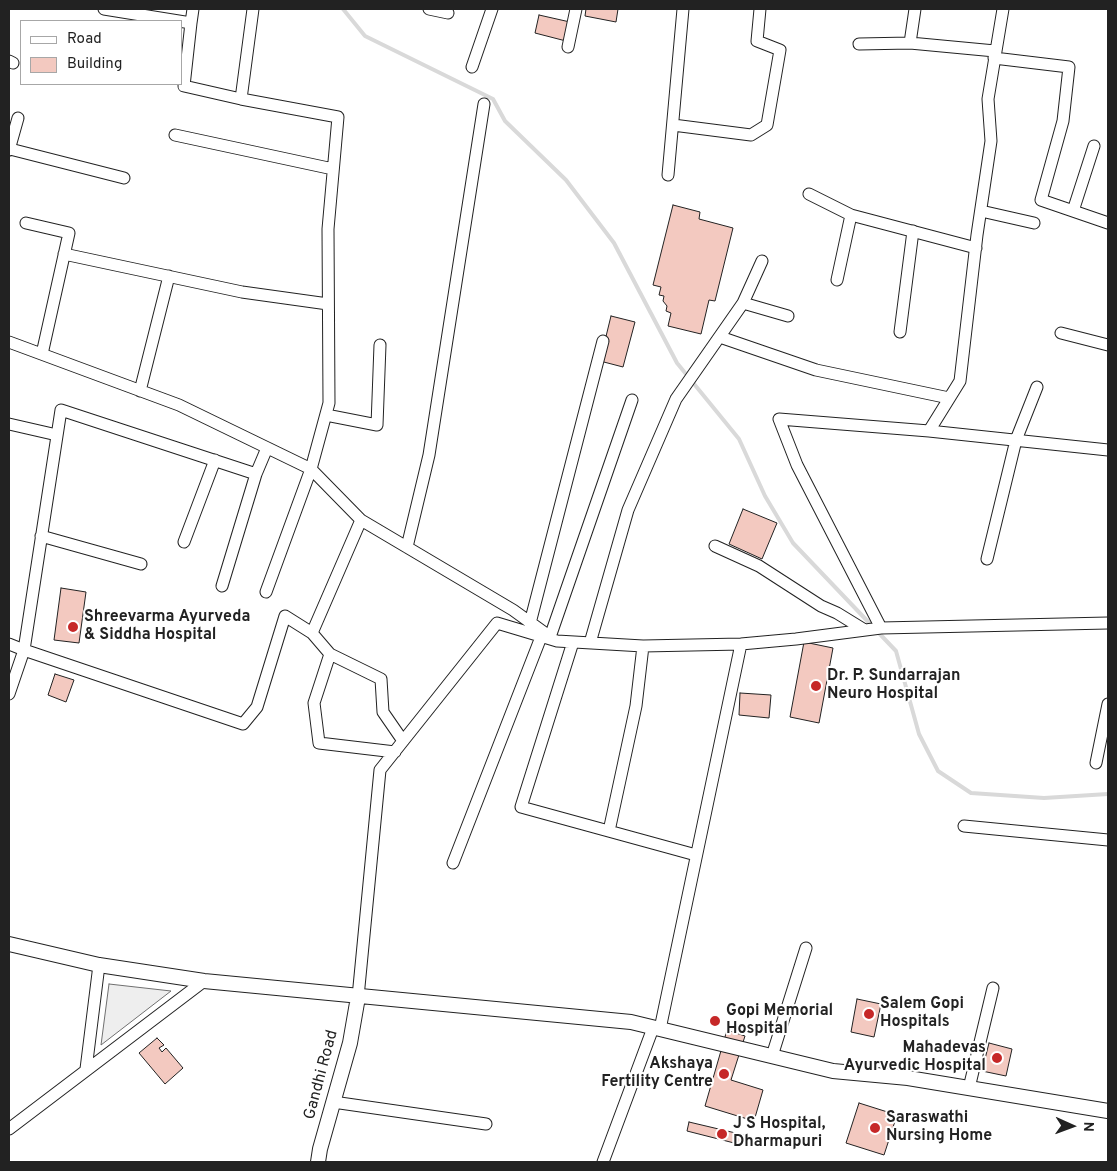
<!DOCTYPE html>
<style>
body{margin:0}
#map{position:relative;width:1117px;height:1171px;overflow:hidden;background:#fff;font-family:Overpass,sans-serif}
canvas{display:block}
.frame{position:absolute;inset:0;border:10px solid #222;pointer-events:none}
.legend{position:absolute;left:20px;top:20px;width:162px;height:65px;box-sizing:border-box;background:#fff;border:1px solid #a7a7a7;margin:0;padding:6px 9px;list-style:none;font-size:15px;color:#222}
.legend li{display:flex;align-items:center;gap:10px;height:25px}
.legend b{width:25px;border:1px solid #a7a7a7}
.north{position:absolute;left:1047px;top:1101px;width:50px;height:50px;-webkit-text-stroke:4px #fff;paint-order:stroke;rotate:92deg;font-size:14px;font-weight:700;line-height:20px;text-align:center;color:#222}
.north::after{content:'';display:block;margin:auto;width:18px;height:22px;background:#222;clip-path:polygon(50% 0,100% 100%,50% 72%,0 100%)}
</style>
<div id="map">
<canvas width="1117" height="1171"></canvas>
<div class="frame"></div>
<ul class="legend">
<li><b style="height:6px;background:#fff"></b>Road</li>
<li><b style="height:14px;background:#f3c9c0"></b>Building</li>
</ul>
<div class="north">N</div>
</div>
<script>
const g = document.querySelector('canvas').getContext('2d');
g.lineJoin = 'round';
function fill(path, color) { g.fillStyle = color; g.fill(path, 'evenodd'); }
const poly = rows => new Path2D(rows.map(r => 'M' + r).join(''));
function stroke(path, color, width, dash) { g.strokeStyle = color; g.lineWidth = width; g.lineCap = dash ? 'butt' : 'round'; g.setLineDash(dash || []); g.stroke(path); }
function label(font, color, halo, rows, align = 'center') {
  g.font = font + ' Overpass,sans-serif'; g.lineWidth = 4; g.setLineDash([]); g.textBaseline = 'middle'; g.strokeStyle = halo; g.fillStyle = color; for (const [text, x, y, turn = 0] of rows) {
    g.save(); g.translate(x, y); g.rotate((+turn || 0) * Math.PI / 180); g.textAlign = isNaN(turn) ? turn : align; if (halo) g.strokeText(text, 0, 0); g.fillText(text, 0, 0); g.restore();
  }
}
const green = poly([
 [109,984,171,991,101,1045,109,984]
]);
const stream = poly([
 [343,9,365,36,493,99,505,121,566,180,614,243,677,363,739,439,765,496,793,543,896,651,919,734,938,771,971,793,1044,798,1108,794]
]);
const building = poly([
 [586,9,618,9,616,22,585,16,586,9],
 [539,15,570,22,566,41,535,33,539,15],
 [673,205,700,212,699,219,733,228,715,301,709,300,701,334,668,326,671,313,666,311,667,306,663,301,664,296,659,295,661,287,653,285,673,205],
 [611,316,635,322,623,367,600,361,611,316],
 [743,509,777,523,762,559,729,544,743,509],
 [61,588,86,592,79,643,54,640,61,588],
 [804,642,833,648,819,723,790,717,804,642],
 [55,674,74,680,66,702,48,695,55,674],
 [740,693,771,695,769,718,739,715,740,693],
 [857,999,881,1004,874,1037,851,1032,857,999],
 [727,1030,745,1036,731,1080,763,1090,754,1121,705,1106,727,1030],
 [157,1038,164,1045,159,1048,162,1052,166,1048,183,1068,165,1084,139,1053,157,1038],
 [989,1043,1012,1049,1006,1076,982,1071,989,1043],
 [859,1103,897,1115,884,1155,846,1143,859,1103],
 [689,1122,744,1135,742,1145,687,1131,689,1122]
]);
const minor = poly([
 [104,9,191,23,184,86,241,99,338,117,328,229,329,403,311,469,266,592],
 [429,9,448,13],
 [1003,9,988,99,991,141,977,235,960,381,929,431,1108,450],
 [191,23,193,9],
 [910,43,915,9],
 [859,44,910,43,995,51],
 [568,47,576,9],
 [994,58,1069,67,1063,121,1041,200,1108,223],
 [9,61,13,63],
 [472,67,492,9],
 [241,99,253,9],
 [673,125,751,135,767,125,780,50,757,41,760,9],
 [175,135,333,169],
 [10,149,124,178],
 [9,150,18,118],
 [668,175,683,9],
 [809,194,851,215,976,248],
 [981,211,1034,223],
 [1073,211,1094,146],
 [26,223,69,233,42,354],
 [64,254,242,292,328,304],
 [837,280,851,215],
 [743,303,788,316],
 [900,332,913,231],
 [1061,333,1108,345],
 [720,337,816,370,949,398],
 [9,342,179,405,311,469,361,520,513,610,549,636],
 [140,391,169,276],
 [326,415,377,425,380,345],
 [9,424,57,435],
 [267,448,256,474,61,410,24,650,243,724,257,707,285,616,312,633,330,654,381,679,383,712,403,741],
 [41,536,141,564],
 [184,542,215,460],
 [715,546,759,566,821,606,837,613,863,629],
 [407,547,429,455,484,104],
 [987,559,1016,440,1037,387],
 [222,586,256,474],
 [530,623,603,341],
 [881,628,797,465,779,419,929,431],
 [312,633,361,520],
 [550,637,632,400],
 [573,642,521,807,696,855],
 [590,643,628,510,676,399,743,303,762,261],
 [9,644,24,650,9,694],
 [330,654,314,703,319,743,395,752],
 [1096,763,1108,704],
 [964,826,1108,840],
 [609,831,636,706,643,646],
 [453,863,541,637],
 [358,997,380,770,497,623,557,641,643,646,741,644,796,639,881,628,1108,623],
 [660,1029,741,644],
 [772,1056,806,948],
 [86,1069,99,965],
 [969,1088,993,988],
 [333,1102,486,1124],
 [9,1129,204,981],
 [603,1162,653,1028]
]);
const tertiary = poly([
 [9,944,99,965,204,981,631,1022,833,1071,908,1078,1108,1111],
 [318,1162,320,1149,350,1043,358,997]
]);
const markers = [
 [73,627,6,"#c62828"],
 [816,686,6,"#c62828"],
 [869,1014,6,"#c62828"],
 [715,1021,6,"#c62828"],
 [997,1058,6,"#c62828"],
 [724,1074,6,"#c62828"],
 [875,1128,6,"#c62828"],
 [722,1134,6,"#c62828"]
];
const poiNames = [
 ["Shreevarma Ayurveda",84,618],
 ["& Siddha Hospital",84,636],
 ["Dr. P. Sundarrajan",827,677],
 ["Neuro Hospital",827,695],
 ["Salem Gopi",880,1005],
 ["Hospitals",880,1023],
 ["Gopi Memorial",726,1012],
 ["Hospital",726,1030],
 ["Mahadevas",986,1049,"right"],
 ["Ayurvedic Hospital",986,1067,"right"],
 ["Akshaya",713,1065,"right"],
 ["Fertility Centre",713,1083,"right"],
 ["Saraswathi",886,1119],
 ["Nursing Home",886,1137],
 ["J S Hospital,",733,1125],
 ["Dharmapuri",733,1143]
];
const streetNames = [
 ["Gandhi Road",322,1075,-75]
];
fill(green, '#eee');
stroke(green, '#6f6f6f', 1);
stroke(stream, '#d9d9d9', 4);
fill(building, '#f3c9c0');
stroke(building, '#222', 1);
stroke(minor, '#222', 13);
stroke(tertiary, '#222', 16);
stroke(minor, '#fff', 11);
stroke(tertiary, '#fff', 14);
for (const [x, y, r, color] of markers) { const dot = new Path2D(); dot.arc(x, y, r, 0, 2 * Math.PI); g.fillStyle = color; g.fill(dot); stroke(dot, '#fff', 2); }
label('bold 16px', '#222', '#fff', poiNames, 'left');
label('16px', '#222', '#fff', streetNames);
</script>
